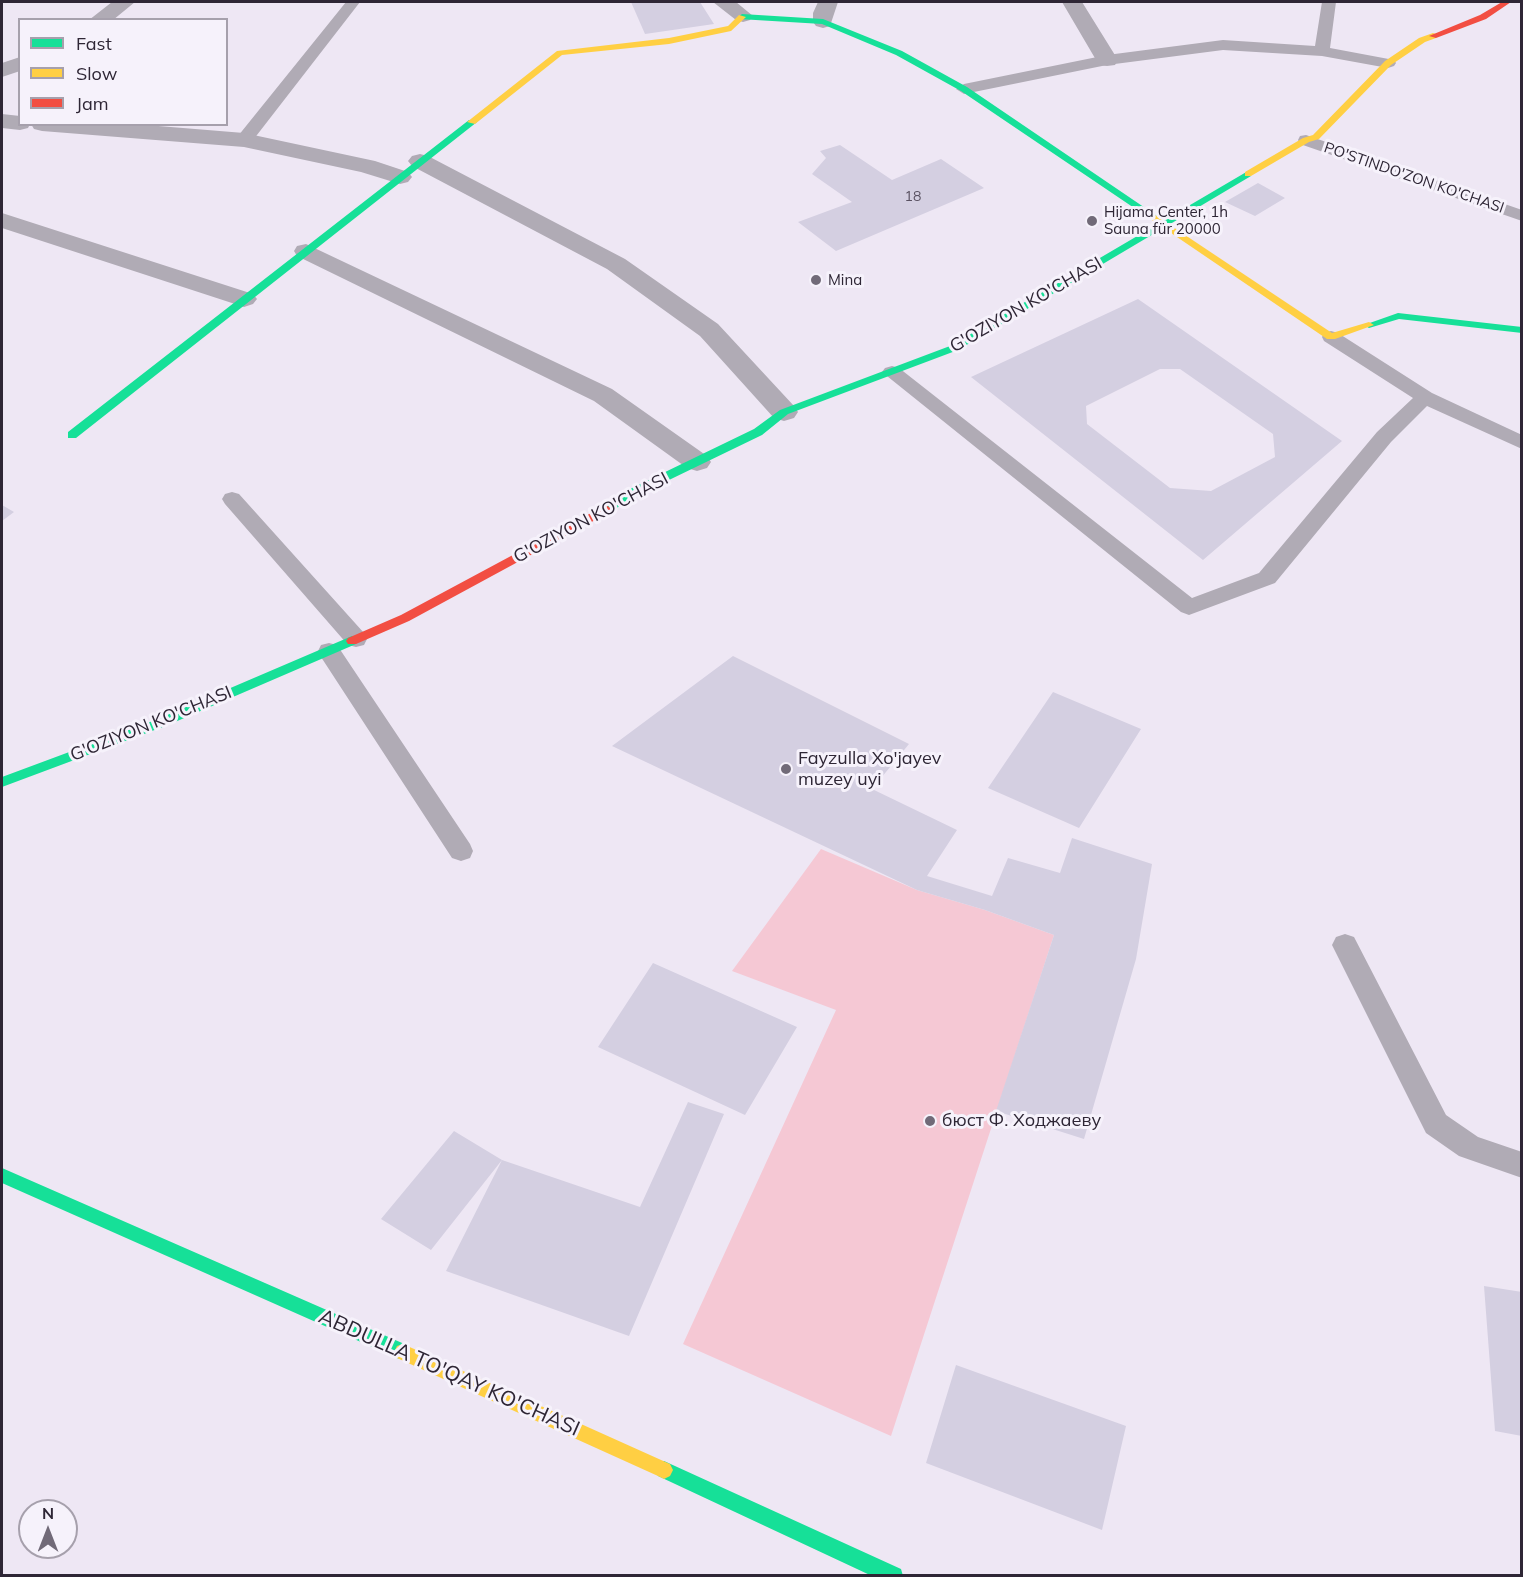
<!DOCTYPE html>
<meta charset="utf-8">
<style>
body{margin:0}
#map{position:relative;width:1523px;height:1577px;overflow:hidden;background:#eee7f4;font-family:Mulish,sans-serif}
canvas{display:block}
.frame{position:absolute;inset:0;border:3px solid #2e2635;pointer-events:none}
.legend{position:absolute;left:18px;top:18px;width:210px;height:108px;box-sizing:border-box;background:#f6f2fb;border:2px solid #a6a0ac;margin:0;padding:8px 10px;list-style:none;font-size:18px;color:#2e2635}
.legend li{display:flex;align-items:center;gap:12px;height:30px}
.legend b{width:30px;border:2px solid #a6a0ac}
.north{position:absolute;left:18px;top:1499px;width:60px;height:60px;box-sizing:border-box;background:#f6f2fb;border:2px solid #a6a0ac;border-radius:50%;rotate:0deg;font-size:16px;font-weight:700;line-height:24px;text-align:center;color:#2e2635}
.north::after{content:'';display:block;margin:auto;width:21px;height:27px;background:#716a78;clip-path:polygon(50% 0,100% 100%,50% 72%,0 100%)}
</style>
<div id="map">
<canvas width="1523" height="1577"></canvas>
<div class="frame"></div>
<ul class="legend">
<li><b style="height:8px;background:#16e098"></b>Fast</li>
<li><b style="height:8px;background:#ffcf43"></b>Slow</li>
<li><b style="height:8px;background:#f24e42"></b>Jam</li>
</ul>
<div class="north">N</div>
</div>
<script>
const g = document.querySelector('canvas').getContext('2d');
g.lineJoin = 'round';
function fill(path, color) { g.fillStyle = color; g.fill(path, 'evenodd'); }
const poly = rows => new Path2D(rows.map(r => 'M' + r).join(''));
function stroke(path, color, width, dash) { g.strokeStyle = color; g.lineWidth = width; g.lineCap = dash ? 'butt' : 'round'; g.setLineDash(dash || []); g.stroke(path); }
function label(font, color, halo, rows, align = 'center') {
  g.font = font + ' Mulish,sans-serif'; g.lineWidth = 6; g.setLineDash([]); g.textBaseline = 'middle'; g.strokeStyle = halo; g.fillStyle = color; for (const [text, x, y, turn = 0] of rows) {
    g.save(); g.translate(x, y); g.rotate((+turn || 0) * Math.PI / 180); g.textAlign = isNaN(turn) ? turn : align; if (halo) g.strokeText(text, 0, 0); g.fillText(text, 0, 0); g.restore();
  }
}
const green = poly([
 [821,849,917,890,985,910,1054,935,891,1436,683,1344,836,1010,732,971]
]);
const building = poly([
 [631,2,700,2,714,24,645,34],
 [840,145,892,180,941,159,984,188,836,251,798,222,852,202,812,174,826,158,820,151],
 [1258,183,1285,198,1255,216,1225,202],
 [1138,299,1342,441,1203,560,971,377],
 [1160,369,1180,369,1273,434,1275,457,1211,491,1170,488,1087,424,1086,406],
 [2,505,14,512,2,521],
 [733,656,909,744,872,789,957,830,927,876,992,896,1008,858,1060,873,1072,838,1152,864,1136,959,1084,1139,996,1111,1054,935,985,910,917,890,612,746],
 [1053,692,1141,729,1079,828,988,788],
 [653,963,797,1027,745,1115,598,1047],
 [688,1102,724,1114,629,1336,446,1271,502,1160,431,1250,381,1219,454,1131,502,1160,640,1207],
 [1484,1286,1522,1292,1522,1436,1495,1431],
 [956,1365,1126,1426,1102,1530,926,1463]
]);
const lane = poly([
 [346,2,360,2,250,144,238,144,236,140,238,136,346,2],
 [1322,2,1336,2,1330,48,1394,60,1396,63,1394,66,1388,68,1322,56,1223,50,1107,65,964,94,956,89,964,84,1107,55,1223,40,1315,46,1322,2],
 [1306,135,1522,210,1522,221,1300,144,1298,140,1300,136,1306,135],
 [1331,331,1338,333,1432,393,1522,435,1522,449,1427,406,1391,442,1275,583,1189,615,1181,612,882,372,885,368,892,366,899,368,1192,598,1259,573,1377,432,1413,398,1324,341,1322,337,1324,333,1331,331],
 [232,492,239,494,364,633,367,639,364,645,356,647,348,645,225,504,222,499,225,494,232,492],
 [329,643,337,645,470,844,473,851,470,858,461,861,452,858,321,657,318,651,321,645,329,643],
 [1345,934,1354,937,1446,1115,1478,1137,1522,1152,1522,1178,1459,1156,1426,1133,1332,945,1336,937,1345,934]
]);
const street = poly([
 [112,2,135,2,113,20,89,20,112,2],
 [713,2,736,2,753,16,750,20,743,22,736,20,713,2],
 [818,2,838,2,830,26,823,28,816,26,813,22,813,13,818,2],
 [1062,2,1082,2,1118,60,1115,65,1107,66,1099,65,1062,2],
 [20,57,20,71,2,77,2,63,20,57],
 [2,114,20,116,20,124,30,124,28,128,20,130,2,128,2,114],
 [31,124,134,124,244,133,375,161,408,172,412,177,408,182,400,184,361,172,244,147,42,131,34,129,31,124],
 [420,154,428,156,625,259,718,324,794,406,798,412,794,418,784,421,774,418,700,336,607,269,412,166,408,161,412,156,420,154],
 [2,213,253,294,257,299,253,304,244,307,235,304,2,228,2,213],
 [306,244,612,389,707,456,711,462,707,468,697,471,687,468,594,401,297,256,294,251,297,246,306,244]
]);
const fast = poly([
 [742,14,823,19,902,51,967,87,1157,216,1149,218,961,91,896,55,822,24,739,19,738,17,742,14],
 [469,120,477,122,76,438,68,438,68,432,469,120],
 [1248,171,1251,172,1251,176,958,350,788,414,762,435,638,495,610,512,606,513,600,509,630,489,754,429,780,410,950,346,1248,171],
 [1398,313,1522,327,1522,333,1399,319,1369,328,1364,325,1398,313],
 [352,636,358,641,356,644,168,725,2,787,2,777,158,719,352,636],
 [2,1168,409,1346,412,1352,409,1358,403,1360,397,1358,2,1183,2,1168],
 [664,1461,901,1569,903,1576,872,1576,658,1476,655,1470,658,1464,664,1461]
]);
const slow = poly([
 [739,15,746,17,731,31,669,44,562,55,475,124,467,122,557,51,669,38,728,26,739,15],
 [1433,33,1436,34,1436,38,1425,42,1391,65,1319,139,1309,142,1251,176,1245,176,1245,172,1303,138,1313,135,1385,61,1419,38,1433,33],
 [1152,213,1332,333,1369,322,1374,325,1335,339,1327,339,1149,218,1147,216,1152,213],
 [403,1344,670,1464,673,1470,670,1476,664,1479,658,1476,397,1358,394,1352,397,1346,403,1344]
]);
const jam = poly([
 [1502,2,1511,2,1486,19,1436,38,1429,36,1480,15,1502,2],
 [606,505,612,509,610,512,409,621,356,644,348,644,346,641,348,638,401,615,606,505]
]);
const markers = [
 [1092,221,6,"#716a78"],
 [816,280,6,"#716a78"],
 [786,769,6,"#716a78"],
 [930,1121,6,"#716a78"]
];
const farNumbernames = [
 ["18",913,197]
];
const farStreetnames = [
 ["PO'STINDO'ZON KO'CHASI",1414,178,19]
];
const farPoinames = [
 ["Hijama Center, 1h",1104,212],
 ["Sauna für 20000",1104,229],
 ["Mina",828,280]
];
const streetNames = [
 ["G'OZIYON KO'CHASI",1026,305,-30],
 ["G'OZIYON KO'CHASI",591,518,-28],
 ["G'OZIYON KO'CHASI",151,724,-22]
];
const poiNames = [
 ["Fayzulla Xo'jayev",798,759],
 ["muzey uyi",798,780],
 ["бюст Ф. Ходжаеву",942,1121]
];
const nearStreetnames = [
 ["ABDULLA TO'QAY KO'CHASI",449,1373,24]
];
fill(green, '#f5c8d4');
fill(building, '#d4cfe1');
fill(lane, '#b0abb5');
fill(street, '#b0abb5');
fill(fast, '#16e098');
fill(slow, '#ffcf43');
fill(jam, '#f24e42');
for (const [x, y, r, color] of markers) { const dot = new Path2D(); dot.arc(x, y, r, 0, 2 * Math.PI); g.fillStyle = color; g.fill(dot); stroke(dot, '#f6f2fb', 2); }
label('14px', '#585060', null, farNumbernames);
label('15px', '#2e2635', '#f6f2fb', farStreetnames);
label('15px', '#2e2635', '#f6f2fb', farPoinames, 'left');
label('18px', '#2e2635', '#f6f2fb', streetNames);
label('18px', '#2e2635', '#f6f2fb', poiNames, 'left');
label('21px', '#2e2635', '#f6f2fb', nearStreetnames);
</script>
